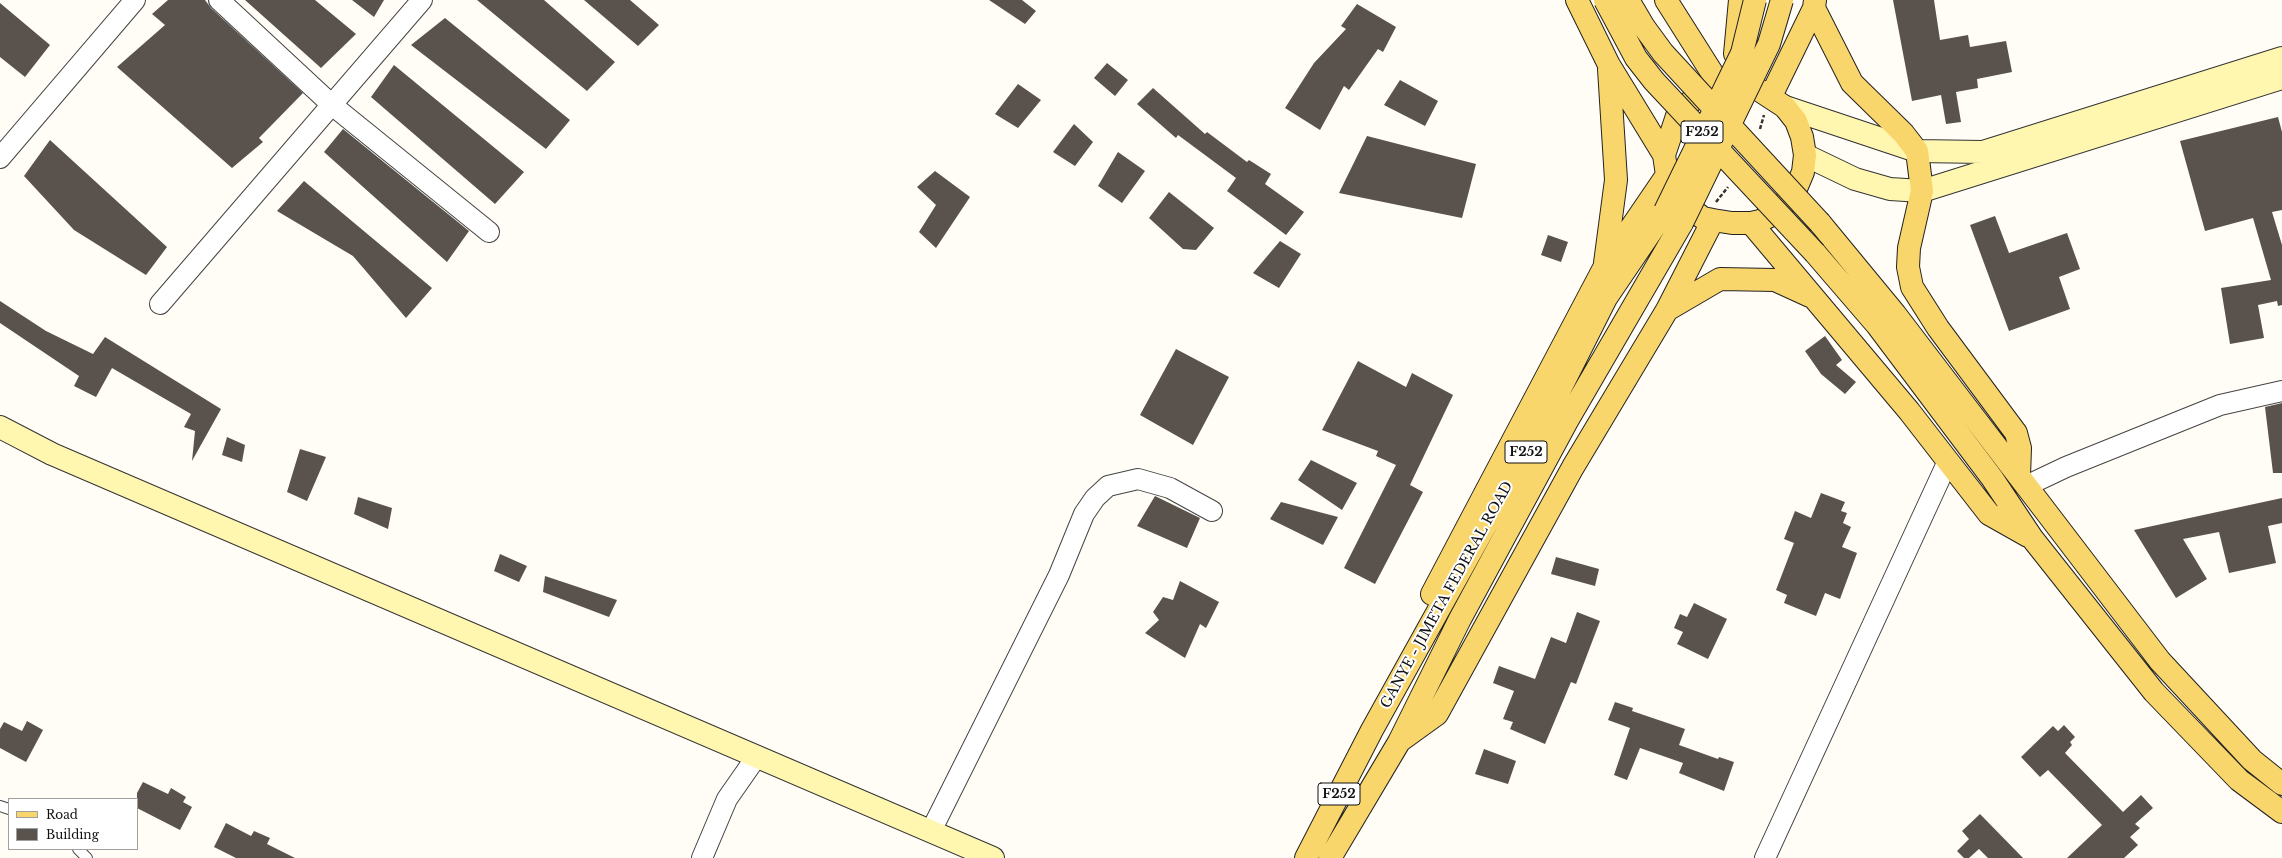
<!DOCTYPE html>
<style>
body{margin:0}
#map{position:relative;width:2282px;height:858px;overflow:hidden;background:#fffdf5;font-family:"Libre Baskerville",serif}
canvas{display:block}
.legend{position:absolute;left:8px;top:798px;width:130px;height:52px;box-sizing:border-box;background:#fff;border:1px solid #a0a0a0;margin:0;padding:5px 7px;list-style:none;font-size:12px;color:#111}
.legend li{display:flex;align-items:center;gap:8px;height:20px}
.legend b{width:20px;border:1px solid #a0a0a0}
</style>
<div id="map">
<canvas width="2282" height="858"></canvas>
<ul class="legend">
<li><b style="height:5px;background:#f9d66b"></b>Road</li>
<li><b style="height:11px;background:#5a524d"></b>Building</li>
</ul>
</div>
<script>
const g = document.querySelector('canvas').getContext('2d');
g.lineJoin = 'round';
function fill(path, color) { g.fillStyle = color; g.fill(path, 'evenodd'); }
const poly = rows => new Path2D(rows.map(r => 'M' + r).join(''));
function stroke(path, color, width, dash) { g.strokeStyle = color; g.lineWidth = width; g.lineCap = dash ? 'butt' : 'round'; g.setLineDash(dash || []); g.stroke(path); }
function label(font, color, halo, rows, align = 'center') {
  g.font = font + ' "Libre Baskerville",serif'; g.lineWidth = 4; g.setLineDash([]); g.textBaseline = 'middle'; g.strokeStyle = halo; g.fillStyle = color; for (const [text, x, y, turn = 0] of rows) {
    g.save(); g.translate(x, y); g.rotate((+turn || 0) * Math.PI / 180); g.textAlign = isNaN(turn) ? turn : align; if (halo) g.strokeText(text, 0, 0); g.fillText(text, 0, 0); g.restore();
  }
}
const building = poly([
 [168,0,205,0,211,8,303,93,259,138,263,142,232,168,117,67,165,25,152,14],
 [245,0,315,0,356,34,321,68],
 [352,0,384,0,374,17],
 [477,0,544,0,615,62,587,91],
 [584,0,630,0,659,25,638,46],
 [989,0,1022,0,1036,11,1025,24],
 [1893,0,1934,0,1940,40,1968,35,1970,47,2006,41,2012,72,1977,79,1978,88,1956,92,1961,122,1946,124,1941,95,1912,101],
 [0,3,50,45,25,77,0,57],
 [1357,4,1396,27,1383,52,1378,49,1349,90,1344,86,1320,130,1285,108,1314,63,1346,29,1341,26],
 [445,18,570,120,546,149,411,45],
 [1107,63,1128,80,1115,96,1094,78],
 [394,65,524,172,495,204,371,97],
 [1400,80,1438,101,1425,126,1384,105],
 [1018,84,1041,100,1018,128,995,114],
 [1153,88,1205,134,1207,132,1247,162,1249,160,1271,174,1265,184,1304,212,1286,235,1227,191,1236,178,1178,135,1176,138,1137,104],
 [2278,117,2282,132,2282,210,2272,212,2282,245,2282,305,2278,306,2277,301,2258,305,2264,338,2230,344,2221,288,2271,280,2253,218,2205,231,2180,141],
 [1074,124,1093,142,1075,166,1053,152],
 [343,129,469,231,447,262,324,152],
 [1367,136,1476,164,1462,218,1339,193],
 [50,140,167,247,146,275,74,230,24,176],
 [1118,152,1145,171,1122,203,1098,186],
 [935,171,970,197,936,248,919,232,936,205,917,187],
 [304,181,432,288,406,318,353,256,277,211],
 [1169,192,1214,228,1196,250,1183,249,1149,218],
 [1995,216,2009,253,2067,233,2080,269,2059,277,2070,309,2009,331,1970,225],
 [1548,235,1568,242,1561,262,1541,255],
 [1280,241,1301,254,1279,288,1253,273],
 [0,301,46,331,93,354,105,337,221,409,192,461,195,431,184,427,191,414,112,368,96,397,74,386,79,376,0,323],
 [1825,336,1842,360,1836,365,1856,382,1845,394,1821,374,1805,351],
 [1176,349,1229,377,1193,445,1140,415],
 [1358,361,1406,387,1412,373,1453,395,1410,485,1423,492,1375,584,1344,568,1396,465,1376,456,1378,451,1322,430],
 [2282,403,2282,473,2273,473,2265,407],
 [227,437,245,445,242,462,222,455],
 [300,449,326,457,307,501,287,492],
 [1311,460,1357,483,1342,510,1298,480],
 [1821,493,1845,502,1841,511,1847,513,1843,523,1851,527,1842,547,1857,553,1840,599,1825,593,1816,616,1784,603,1787,595,1776,590,1794,543,1784,539,1795,511,1811,518],
 [1155,496,1200,518,1187,548,1137,526],
 [358,497,392,508,388,529,354,514],
 [2282,498,2282,523,2268,526,2276,563,2229,573,2219,532,2183,539,2207,579,2176,598,2134,530],
 [1281,502,1338,517,1323,545,1270,519],
 [500,554,527,566,519,582,494,571],
 [1556,557,1599,569,1595,586,1551,574],
 [545,576,617,600,609,617,543,592],
 [1180,581,1219,602,1206,628,1200,624,1185,658,1145,633,1159,620,1153,612,1163,597,1173,600],
 [1694,603,1727,619,1708,659,1677,644,1683,632,1674,628,1680,614,1687,617],
 [1577,612,1600,621,1576,684,1571,682,1545,744,1510,729,1513,722,1503,719,1514,691,1493,683,1499,666,1535,679,1551,637,1566,643],
 [1615,702,1633,708,1632,711,1685,729,1679,745,1718,759,1719,757,1734,762,1724,791,1679,773,1683,763,1640,748,1627,780,1614,775,1630,728,1608,720],
 [27,721,43,730,26,762,0,748,0,729,4,722,22,731],
 [2064,725,2075,737,2070,742,2072,745,2065,753,2123,812,2141,795,2153,808,2135,824,2140,828,2130,837,2138,845,2124,858,2067,858,2102,825,2048,770,2040,777,2021,757,2053,726,2058,731],
 [1484,749,1516,761,1508,784,1475,774],
 [143,782,168,794,171,788,186,797,183,802,192,807,180,830,137,808,137,793],
 [1980,814,2023,858,1988,858,1979,849,1969,858,1964,858,1957,851,1969,839,1962,831],
 [226,823,251,836,254,831,270,838,267,844,295,858,236,858,214,847]
]);
const path = poly([
 [1760,129,1764,115],
 [1716,202,1728,187]
]);
const lane = poly([
 [0,806,9,809],
 [78,849,87,858]
]);
const street = poly([
 [219,0,332,105,489,232],
 [0,158,135,0],
 [160,304,422,0],
 [2026,486,2066,467,2220,405,2282,391],
 [931,831,1059,575,1084,514,1095,498,1108,486,1138,479,1170,488,1212,511],
 [702,858,727,799,757,756],
 [1765,858,1948,461]
]);
const secondary = poly([
 [1785,107,1917,151,1983,152,2282,58],
 [1805,155,1855,179,1890,189,1922,191,2282,78],
 [0,427,52,454,993,858]
]);
const primary = poly([
 [1577,0,1609,65,1664,155,1667,175,1675,193,1688,207,1703,218,1713,220,1732,223,1751,223,1760,221,1776,213,1795,191,1803,172,1805,155,1802,137,1796,121,1785,107,1759,90,1733,85,1721,87,1697,96,1678,113,1664,155],
 [1666,0,1721,87],
 [1814,8,1852,83,1903,133,1917,151,1922,191,1909,248,1908,267,1912,287,1938,328,2016,433,2020,448,2019,476],
 [1735,54,1740,0],
 [1771,96,1814,8,1815,0],
 [1751,223,1909,411,1989,514,2028,536],
 [1820,223,1895,314,2160,661,2252,760,2282,784],
 [1815,253,1877,325,1992,478,2032,538,2154,692,2239,780,2282,812],
 [1605,263,1616,180,1609,69],
 [1667,310,1720,279,1775,280,1810,296],
 [1432,594,1605,266,1667,175],
 [1401,740,1437,714,1573,467,1667,310,1713,220],
 [1306,858,1372,730,1549,411,1606,298,1665,211],
 [1330,858,1399,742,1460,619,1567,421,1682,223]
]);
const primaryBridge = poly([
 [1605,0,1636,58,1654,81,1815,253],
 [1628,0,1644,27,1663,53,1820,223],
 [1665,211,1742,53,1755,0],
 [1682,223,1769,44,1782,0]
]);
const shields = [
 [1702,132,42],
 [1526,452,42],
 [1339,794,42]
];
const shieldNames = [
 ["F252",1702,132],
 ["F252",1526,452],
 ["F252",1339,794]
];
const streetNames = [
 ["GANYE - JIMETA FEDERAL ROAD",1447,595,-61]
];
fill(building, '#5a524d');
stroke(lane, '#444', 12);
stroke(street, '#444', 22);
stroke(secondary, '#333', 24);
stroke(primary, '#222', 24);
stroke(path, '#333', 2.5, [4, 2]);
stroke(lane, '#fff', 10);
stroke(street, '#fff', 20);
stroke(secondary, '#fff6b0', 22);
stroke(primary, '#f9d66b', 22);
stroke(primaryBridge, '#222', 24, []);
stroke(primaryBridge, '#f9d66b', 22);
for (const [x, y, w] of shields) { const box = new Path2D(); box.roundRect(x - w / 2, y - 11, w, 22, 3); g.fillStyle = '#fff'; g.fill(box); stroke(box, '#111', 1); }
label('bold 13px', '#111', null, shieldNames);
label('14px', '#111', '#fff', streetNames);
</script>
